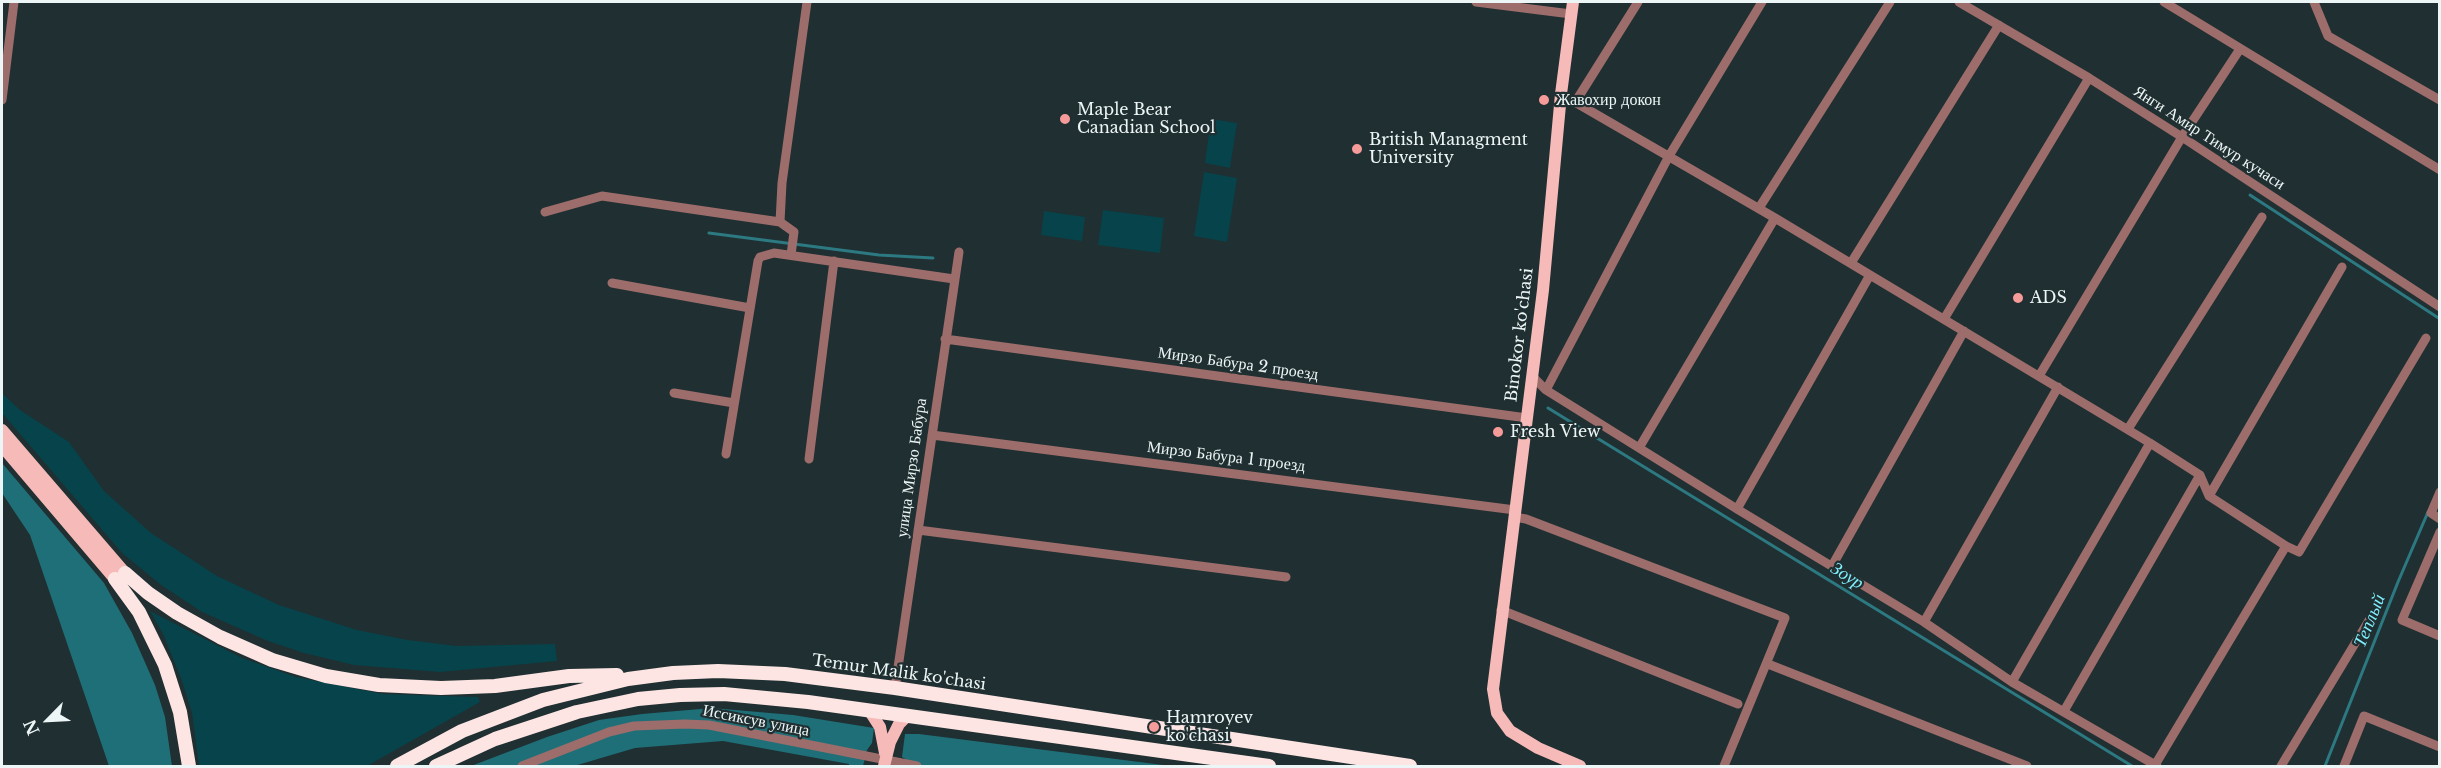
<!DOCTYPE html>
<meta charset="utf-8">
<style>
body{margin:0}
#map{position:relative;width:2441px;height:768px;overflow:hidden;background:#202f31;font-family:"Libre Baskerville",serif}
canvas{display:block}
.frame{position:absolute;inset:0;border:3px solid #edf6f7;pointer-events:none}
.north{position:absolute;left:18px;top:690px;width:60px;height:60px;-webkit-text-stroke:4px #202f31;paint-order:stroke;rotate:246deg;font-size:16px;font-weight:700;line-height:24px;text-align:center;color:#edf6f7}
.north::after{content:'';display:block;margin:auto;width:21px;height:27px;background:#edf6f7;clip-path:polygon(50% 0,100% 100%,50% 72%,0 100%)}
</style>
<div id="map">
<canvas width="2441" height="768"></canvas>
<div class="frame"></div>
<div class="north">N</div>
</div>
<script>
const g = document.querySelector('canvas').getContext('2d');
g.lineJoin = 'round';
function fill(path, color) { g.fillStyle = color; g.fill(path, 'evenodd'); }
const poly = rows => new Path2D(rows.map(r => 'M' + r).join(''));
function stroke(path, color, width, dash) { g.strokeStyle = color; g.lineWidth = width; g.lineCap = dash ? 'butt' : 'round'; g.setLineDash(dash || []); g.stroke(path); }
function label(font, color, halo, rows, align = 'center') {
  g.font = font + ' "Libre Baskerville",serif'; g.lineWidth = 4.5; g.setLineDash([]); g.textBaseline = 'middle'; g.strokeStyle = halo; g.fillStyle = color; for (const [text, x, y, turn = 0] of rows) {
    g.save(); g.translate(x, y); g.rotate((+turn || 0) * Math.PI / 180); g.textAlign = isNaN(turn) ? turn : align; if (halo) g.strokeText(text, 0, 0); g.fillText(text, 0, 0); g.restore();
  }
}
const green = poly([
 [1211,119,1237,123,1230,168,1205,163],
 [1204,172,1237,178,1227,242,1194,236],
 [1103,210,1164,218,1160,253,1098,245],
 [1044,211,1085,217,1082,241,1041,235],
 [2,393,20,410,69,442,104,491,151,533,217,576,279,605,357,630,408,640,457,646,555,644,557,661,440,672,354,665,304,653,268,641,202,612,161,585,122,553,2,413],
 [150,611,242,658,296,677,383,694,478,697,480,702,367,766,199,766,192,713,182,681,164,636]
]);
const forest = poly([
 [2,463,104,583,132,633,155,685,165,717,172,766,109,766,30,535,2,493],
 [712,708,793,715,874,728,872,743,867,750,863,766,849,766,849,764,723,741,635,748,574,766,471,766,547,737,599,720,642,714],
 [905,734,919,734,1171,766,917,766,902,757]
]);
const stream = poly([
 [2250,195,2440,319],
 [709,233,879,255,933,258],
 [1548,408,2132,766],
 [2325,766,2398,582,2428,512]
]);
const minor = poly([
 [1476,2,1571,14],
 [1959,2,2089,78,2182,137,2440,307],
 [2164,2,2440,170],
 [2314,2,2328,36,2440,100],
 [1561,94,1775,218,2150,443,2200,475,2209,496,2286,546],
 [2,100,14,2],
 [1576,101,1638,2],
 [1759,208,1890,2],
 [545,212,602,196,780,222],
 [791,255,794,232,780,222,782,183,807,2],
 [1851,263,1999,25],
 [612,283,750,308],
 [1944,319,2089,78],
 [945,339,1527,418],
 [1532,376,1546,390,1737,509,1924,622,2012,682,2157,766],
 [2039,376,2182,137,2240,49],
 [1546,390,1669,156,1762,2],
 [674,393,734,403],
 [2128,429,2262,217],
 [932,435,1515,510],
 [1639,448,1775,218],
 [726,454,758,261,760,257,774,253,954,279],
 [809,459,834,261],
 [2440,492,2431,513,2440,519],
 [2209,496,2342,267],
 [1737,509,1870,275],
 [1514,517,1526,519,1785,618,1724,766],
 [918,530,1286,577],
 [2440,532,2402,620,2440,636],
 [1832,566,1964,331],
 [1501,610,1738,704],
 [1924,622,2058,387],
 [1768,664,2027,766],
 [2012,682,2150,443],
 [895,688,959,252],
 [2064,711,2200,475],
 [2155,765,2286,546,2299,552,2426,338],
 [522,766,609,732,634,726,685,724,709,725,917,766],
 [2281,766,2371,617],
 [2344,766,2364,716,2440,747]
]);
const major = poly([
 [1573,2,1561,94,1543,290,1493,689,1497,713,1510,731,1538,748,1580,766],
 [2,430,125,573],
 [2,446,115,579],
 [869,710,880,727,885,753],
 [884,766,890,742,899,724,908,715]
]);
const highway = poly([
 [125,573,148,593,177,613,220,637,272,660,326,676,379,685,441,688,495,686,569,676,617,675],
 [115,579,139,612,165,665,180,712,189,766],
 [397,766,462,731,543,700,628,679,673,673,718,671,785,674,895,688,1410,766],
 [436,766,495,739,577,712,638,699,680,695,724,694,808,702,1269,766]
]);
const markers = [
 [1544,100,6,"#f59b99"],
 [1065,119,6,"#f59b99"],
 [1357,149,6,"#f59b99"],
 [2018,298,6,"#f59b99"],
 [1498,432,6,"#f59b99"],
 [1154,727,6,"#f59b99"]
];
const poiNames = [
 ["Жавохир докон",1556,100],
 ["Maple Bear",1077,110],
 ["Canadian School",1077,128],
 ["British Managment",1369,140],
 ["University",1369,158],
 ["ADS",2030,298],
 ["Fresh View",1510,432],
 ["Hamroyev",1166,718],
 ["ko'chasi",1166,736]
];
const streetNames = [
 ["Янги Амир Тимур кучаси",2209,138,33],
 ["Binokor ko'chasi",1520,335,-83],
 ["Мирзо Бабура 2 проезд",1238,364,8],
 ["Мирзо Бабура 1 проезд",1226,457,7],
 ["улица Мирзо Бабура",912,468,-82],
 ["Temur Malik ko'chasi",899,673,8],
 ["Иссиксув улица",756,721,11]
];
const waterNames = [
 ["Зоур",1847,576,32],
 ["Теплый",2370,621,-68]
];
fill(green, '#07434a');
fill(forest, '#1f6f78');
stroke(stream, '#2c7982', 3);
stroke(minor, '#9c6d6b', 9);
stroke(major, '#f6bab8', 12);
stroke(highway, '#fde5e3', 14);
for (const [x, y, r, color] of markers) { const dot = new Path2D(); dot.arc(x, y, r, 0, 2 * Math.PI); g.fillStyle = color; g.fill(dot); stroke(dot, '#202f31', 2); }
label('16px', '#edf6f7', '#202f31', poiNames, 'left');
label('16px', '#edf6f7', '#202f31', streetNames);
label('italic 18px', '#7ff0fe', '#202f31', waterNames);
</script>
